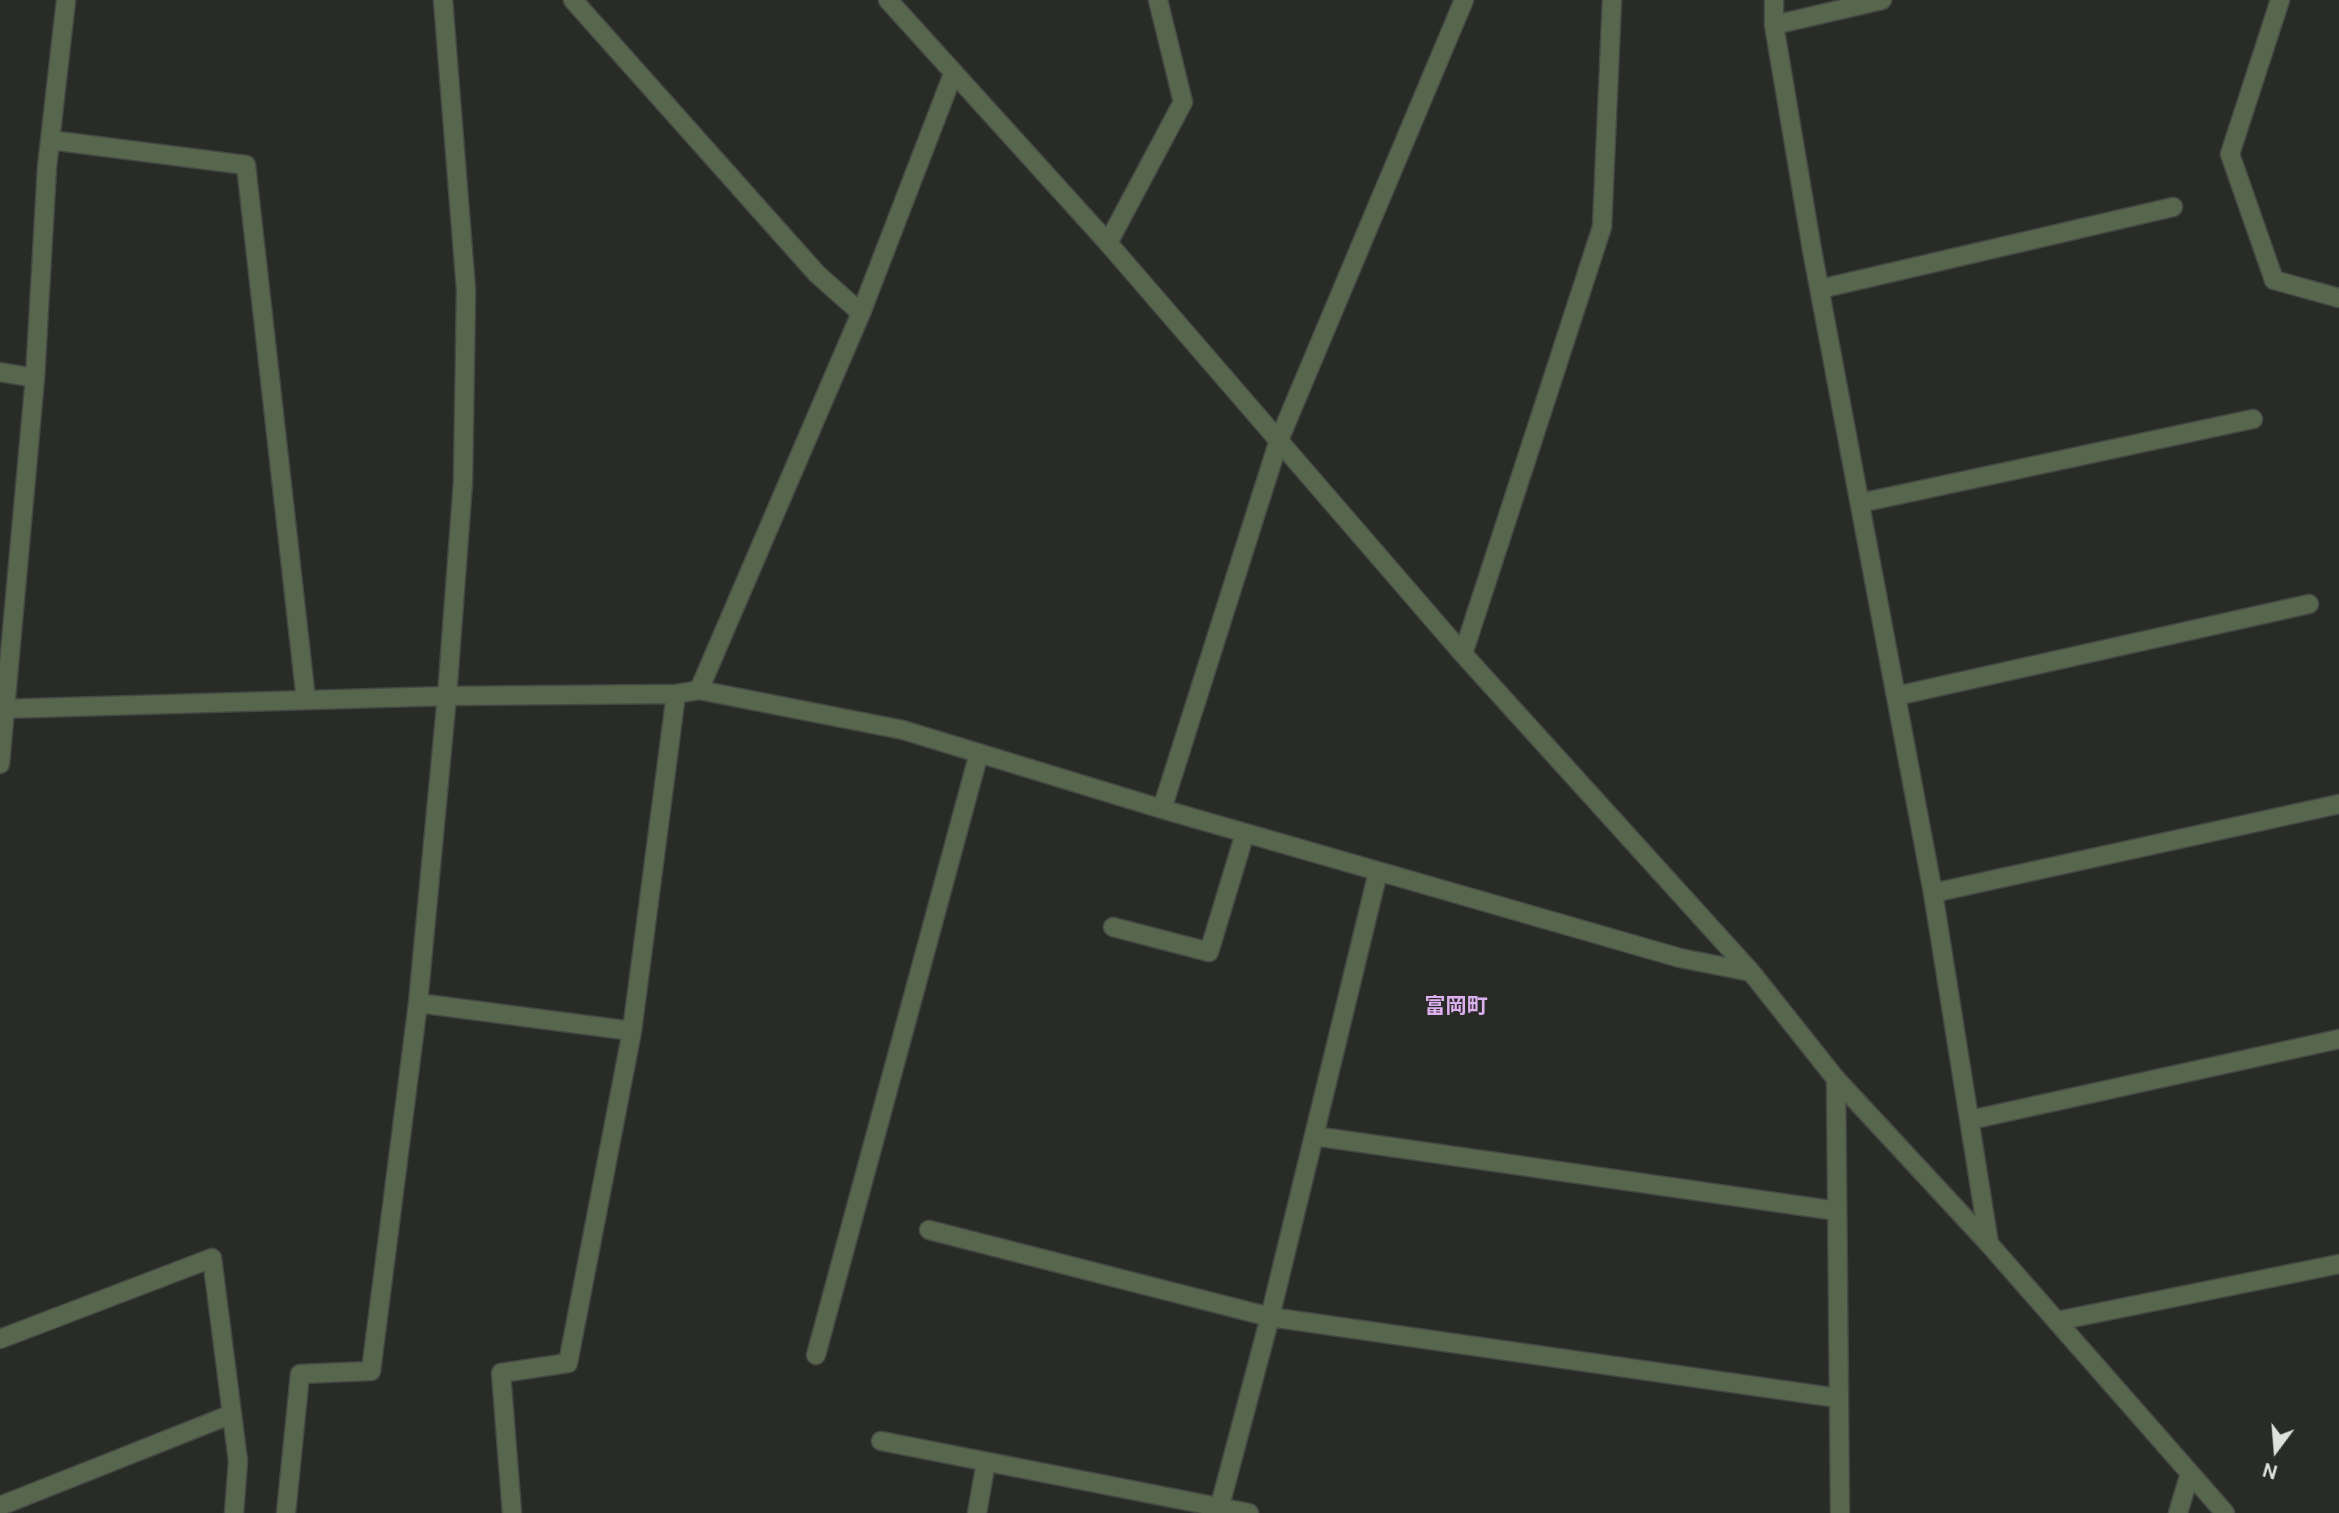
<!DOCTYPE html>
<meta charset="utf-8">
<style>
body{margin:0}
#map{position:relative;width:2339px;height:1513px;overflow:hidden;background:#292b27;font-family:"DM Sans",sans-serif}
canvas{display:block}
.north{position:absolute;left:2241px;top:1415px;width:70px;height:70px;-webkit-text-stroke:5px #292b27;paint-order:stroke;rotate:196deg;font-size:19px;font-weight:700;line-height:28px;text-align:center;color:#dfe1de}
.north::after{content:'';display:block;margin:auto;width:24px;height:32px;background:#dfe1de;clip-path:polygon(50% 0,100% 100%,50% 72%,0 100%)}
</style>
<div id="map">
<canvas width="2339" height="1513"></canvas>
<div class="north">N</div>
</div>
<script>
const g = document.querySelector('canvas').getContext('2d');
g.lineJoin = 'round';
const poly = rows => new Path2D(rows.map(r => 'M' + r).join(''));
function stroke(path, color, width, dash) { g.strokeStyle = color; g.lineWidth = width; g.lineCap = dash ? 'butt' : 'round'; g.setLineDash(dash || []); g.stroke(path); }
function label(font, color, halo, rows, align = 'center') {
  g.font = font + ' "DM Sans","Noto Sans JP",sans-serif'; g.lineWidth = 5; g.setLineDash([]); g.textBaseline = 'middle'; g.strokeStyle = halo; g.fillStyle = color; for (const [text, x, y, turn = 0] of rows) {
    g.save(); g.translate(x, y); g.rotate((+turn || 0) * Math.PI / 180); g.textAlign = isNaN(turn) ? turn : align; if (halo) g.strokeText(text, 0, 0); g.fillText(text, 0, 0); g.restore();
  }
}
const street = poly([
 [573,0,817,274,861,313],
 [888,0,1108,243,1463,654,1751,972,1836,1079,1989,1244,2225,1513],
 [1774,0,1774,25,1812,250,1933,893,1989,1244],
 [2280,0,2230,154,2274,280,2339,298],
 [1774,25,1882,0],
 [50,140,246,165,306,700],
 [1108,243,1183,102,1158,0],
 [1820,289,2173,207],
 [0,372,35,378],
 [1860,503,2253,419],
 [1463,654,1602,227,1612,0],
 [699,690,861,313,953,74],
 [1896,696,2309,604],
 [0,709,447,696,676,694,699,690,903,730,1162,809,1680,958,1751,972],
 [0,764,35,378,47,167,66,0],
 [1162,809,1279,440,1464,0],
 [1933,893,2339,804],
 [1113,927,1209,952,1245,833],
 [418,1003,632,1031,676,694],
 [1836,1079,1840,1513],
 [1970,1120,2339,1039],
 [1314,1136,1837,1211],
 [929,1230,1270,1317,1838,1398],
 [2057,1321,2339,1264],
 [0,1339,212,1258,238,1461,234,1513],
 [816,1355,979,753],
 [881,1441,1249,1513],
 [0,1506,232,1414],
 [286,1513,300,1374,371,1371,418,1003,447,696,463,482,466,290,443,0],
 [512,1513,501,1373,568,1363,632,1031],
 [977,1513,986,1462],
 [1218,1513,1270,1317,1378,872],
 [2178,1513,2190,1473]
]);
const neighbourhoodNames = [
 ["富岡町",1456,1007]
];
stroke(street, '#464844', 21);
stroke(street, '#57674d', 18);
label('bold 21px', '#ddb0ef', '#292b27', neighbourhoodNames);
</script>
